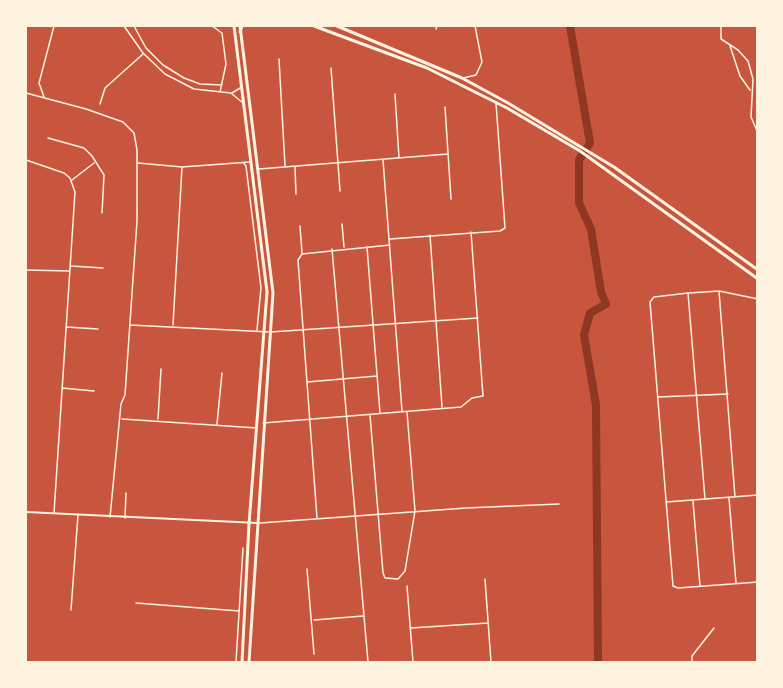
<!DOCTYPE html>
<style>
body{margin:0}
#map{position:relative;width:783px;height:688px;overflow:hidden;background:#c8553d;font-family:"Varela Round",sans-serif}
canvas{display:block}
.frame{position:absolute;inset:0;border:27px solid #fff3e0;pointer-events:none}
</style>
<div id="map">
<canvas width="783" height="688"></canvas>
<div class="frame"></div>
</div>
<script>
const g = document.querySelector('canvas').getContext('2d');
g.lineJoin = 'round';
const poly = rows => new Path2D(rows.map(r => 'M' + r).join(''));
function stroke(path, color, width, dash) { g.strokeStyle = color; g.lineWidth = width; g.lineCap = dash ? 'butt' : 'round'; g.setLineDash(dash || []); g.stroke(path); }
const river = poly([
 [570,26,590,143,579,160,579,203,591,229,601,292,606,304,590,313,584,335,596,405,598,662]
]);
const minor = poly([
 [124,26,143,53,165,74,194,89,231,93,243,103],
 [134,26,146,48,163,65,184,78,200,84,222,85],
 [212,26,222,33,226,64,220,92],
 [721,26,721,39,738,50,748,61,753,79,751,117,758,133],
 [436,29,437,26],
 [730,46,740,76,750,90],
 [279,59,285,166],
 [331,68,340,191],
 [463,78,476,75,482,62,475,26],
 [26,93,86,109,123,122,134,133,137,150,137,221,125,395,121,404,110,517],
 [232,93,240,88],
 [395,94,399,158],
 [44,97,39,83,54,26],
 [100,104,105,88,143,54],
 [445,107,451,199],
 [48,138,84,148,92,156,104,175,102,213],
 [26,160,64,173,70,178,75,192,54,513],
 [383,160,402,411],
 [243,162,246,166,261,288,257,330],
 [138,163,182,167,250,162],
 [295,167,296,194],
 [259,169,448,154],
 [72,180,94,163],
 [342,224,344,247],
 [300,226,302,253],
 [430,235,442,407],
 [390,239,500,231,505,228,496,103],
 [367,247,380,413],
 [332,249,368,662],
 [71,266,103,268],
 [26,270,69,271],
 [719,291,735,497],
 [689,293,719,291,758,299],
 [130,325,270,332,478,318],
 [173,325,182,167],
 [66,327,98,329],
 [307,382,377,376],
 [62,388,94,391],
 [658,397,728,394],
 [370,415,383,573,385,578,398,579,405,571,415,511,407,412],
 [122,419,257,428],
 [158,419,161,369],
 [263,423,461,407,472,398,483,396,471,232],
 [217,424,222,373],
 [757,496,758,502],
 [729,498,736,583],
 [705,499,688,293,654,297,650,302,673,586,678,588,758,582],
 [693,501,700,586],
 [666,502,758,495],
 [125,518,126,493],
 [317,518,298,260,302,254,390,245],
 [260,523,466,508,559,504],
 [307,569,314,654],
 [485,579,491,662],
 [407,586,413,662],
 [136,603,239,611],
 [71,610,78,515],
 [314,620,363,616],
 [411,628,488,623],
 [236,662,243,548],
 [692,662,692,656,714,628]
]);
const tertiary = poly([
 [26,512,258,523]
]);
const secondary = poly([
 [234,26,267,292,249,524,242,662],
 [240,26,273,293,249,662]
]);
const primary = poly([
 [314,26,427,68,507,108,580,151,758,279],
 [337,26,462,78,508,103,614,167,758,270],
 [240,32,242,26]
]);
stroke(river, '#8f3625', 8);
stroke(minor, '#fff3e0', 1.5);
stroke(tertiary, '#fff3e0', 2);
stroke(secondary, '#fff3e0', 3);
stroke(primary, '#fff3e0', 3);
</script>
